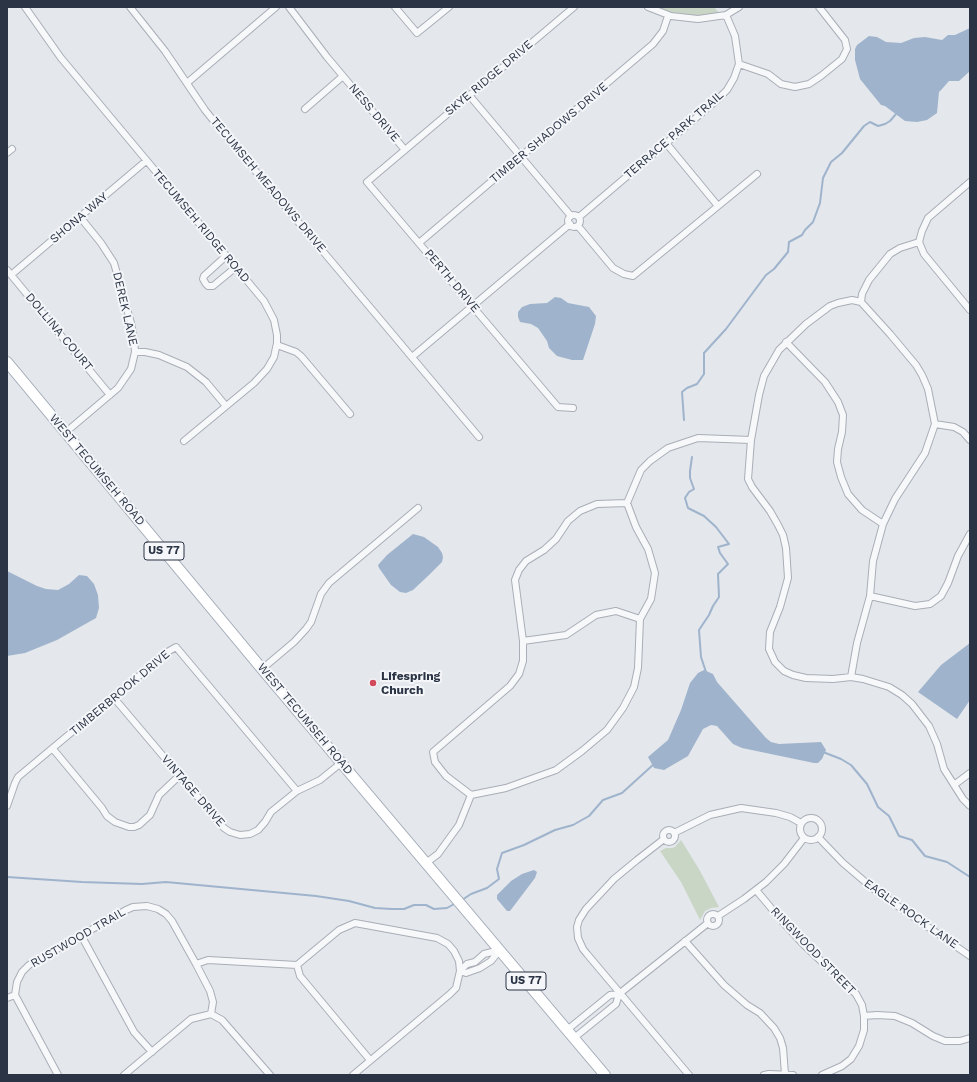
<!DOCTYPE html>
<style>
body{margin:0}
#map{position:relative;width:977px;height:1082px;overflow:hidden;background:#e4e7ec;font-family:"Work Sans",sans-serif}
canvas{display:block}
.frame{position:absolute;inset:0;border:8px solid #2b3445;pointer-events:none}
</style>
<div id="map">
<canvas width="977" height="1082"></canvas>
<div class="frame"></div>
</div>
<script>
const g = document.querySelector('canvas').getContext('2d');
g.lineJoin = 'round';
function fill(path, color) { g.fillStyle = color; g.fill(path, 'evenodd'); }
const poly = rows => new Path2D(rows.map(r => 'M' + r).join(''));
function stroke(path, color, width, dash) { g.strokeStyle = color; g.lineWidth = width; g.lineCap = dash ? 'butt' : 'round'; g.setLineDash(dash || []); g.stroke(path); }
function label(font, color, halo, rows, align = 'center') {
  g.font = font + ' "Work Sans",sans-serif'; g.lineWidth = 4; g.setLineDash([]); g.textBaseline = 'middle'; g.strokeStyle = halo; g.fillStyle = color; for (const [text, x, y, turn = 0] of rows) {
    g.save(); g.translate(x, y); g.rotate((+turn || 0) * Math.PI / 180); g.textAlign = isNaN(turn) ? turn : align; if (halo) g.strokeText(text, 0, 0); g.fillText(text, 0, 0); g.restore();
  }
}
const green = poly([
 [656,7,714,7,719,13,695,16,672,14],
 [681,840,699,869,719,907,711,908,705,911,700,920,681,882,660,851,666,848,672,848,675,847]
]);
const water = poly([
 [970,28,970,71,959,81,949,81,942,89,939,92,937,113,927,120,917,122,905,121,885,106,881,105,860,79,855,60,855,49,857,45,869,36,877,37,886,42,901,43,914,38,925,37,942,40,948,35,955,35],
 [555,297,561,298,568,303,589,307,596,316,595,324,583,360,572,360,557,356,549,348,547,341,538,328,531,324,520,322,518,317,518,312,522,307,530,304,547,303],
 [413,534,424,537,438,547,442,553,443,557,442,562,429,575,413,590,406,593,400,592,391,585,379,568,378,565,387,555],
 [7,571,37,586,46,589,58,590,69,584,79,575,87,576,94,584,98,595,99,608,96,618,57,640,25,653,7,656],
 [970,643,970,700,957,719,918,692,941,665],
 [704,670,713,674,717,682,766,738,771,742,779,744,821,742,826,750,822,759,818,763,814,763,742,748,733,744,717,726,711,725,703,729,688,756,664,770,654,768,648,757,668,740,681,710,690,683,698,673],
 [534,870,537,872,535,878,510,911,507,911,497,899,497,895,511,881,522,874]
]);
const stream = poly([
 [684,420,682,392,687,388,697,384,704,374,704,353,726,329,766,275,774,269,788,252,789,242,802,235,805,230,813,222,820,203,823,178,831,162,842,153,864,126,870,122,878,126,885,124,890,121,896,114],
 [692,457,690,471,690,478,694,489,689,492,685,498,688,508,704,516,716,527,729,544,718,547,720,553,728,564,718,574,719,597,713,606,709,615,699,630,701,657,706,672],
 [823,752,841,759,851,765,867,784,878,807,889,816,899,836,912,840,925,856,947,862,970,877],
 [7,877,82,882,142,884,166,882,316,896,349,901,375,908,392,909,404,909,414,905,426,905,434,909,447,908,456,903],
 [462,900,471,894,487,888,499,879,497,869,502,853,524,845,555,830,573,825,589,816,603,800,622,793,654,764]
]);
const minor = poly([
 [25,7,61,58,264,301,274,320,277,335,277,343,274,357,267,369,254,383,184,441],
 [130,7,165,51,205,110,221,130,479,437],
 [289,7,327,57,405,150],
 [395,7,417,33,449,7],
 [648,7,671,16,698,19,726,15,739,7],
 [739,64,768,74,781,84,795,87,809,84,821,76,842,59,847,49,845,40,819,7],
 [187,83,276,7],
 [469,95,571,216],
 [305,109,343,76],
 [666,143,718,206],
 [7,153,12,149],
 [970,182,928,218,922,231,919,242,924,254,970,310],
 '568 221a6 6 0 1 1 12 0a6 6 0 1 1-12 0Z',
 [579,217,717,100,727,90,734,78,739,64,735,36,726,15],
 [578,226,613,268,624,274,633,276,757,174],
 [919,242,900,248,890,254,869,280,862,294,861,302,852,300,838,303,830,306,806,324,779,350,764,376,759,395,751,440,748,479,752,487,770,511,778,525,783,535,786,548,788,578,780,607,770,632,769,649,775,662,784,671,793,675,806,678,833,679,851,677,863,679,889,687,902,695,912,704,929,726,937,744,944,769,963,799,970,806],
 [419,243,653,44,663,31,668,16],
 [226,256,204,276,203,279,206,284,208,286,213,286,236,267],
 [7,270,110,395],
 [11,275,146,161],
 [861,302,890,334,916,365,922,375,928,389,935,424,925,453,895,499,883,524,873,561,870,596],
 [786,342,825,382,838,402,843,415,842,432,838,449,837,462,841,477,848,494,862,510,883,524],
 [277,345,296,352,301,356,350,414],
 [135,352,145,352,159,355,187,367,206,382,226,406],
 [412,357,570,224],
 [573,408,558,407,367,182,574,7],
 [935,424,954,427,963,432,970,440],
 [66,432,118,388,131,369,135,352,134,339,131,323,114,263,101,243,80,217],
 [523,641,566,635,596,615,616,611,640,619],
 [262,669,294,642,306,629,311,622,321,594,329,583,418,508],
 [851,677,857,643,870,596,915,606,930,604,941,596,948,583,958,556,970,534],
 [114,698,224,828,230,832,240,835,250,834,258,830,265,822,271,812,297,791,320,780,341,763],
 [53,749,102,808,107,816,115,822,129,827,134,827,139,825,150,815,159,795,179,776],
 [954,785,970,773],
 [471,795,506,788,556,770,582,751,607,730,623,708,634,687,638,668,640,619,651,599,655,573,648,549,636,527,627,503,641,470,650,461,668,448,698,438,751,440],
 [471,795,446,776,435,762,433,752,510,686,519,674,523,661,523,641,515,580,519,570,526,561,544,550,556,539,568,521,580,511,597,504,627,503],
 [7,806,15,783,18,777,169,651,176,647,297,791],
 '800 829a11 11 0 1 1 22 0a11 11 0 1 1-22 0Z',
 '663 836a6 6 0 1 1 12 0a6 6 0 1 1-12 0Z',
 [674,833,710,815,741,808,776,813,790,817,801,823],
 [818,837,843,863,876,891,970,956],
 [664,839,637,860,614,879,586,909,579,920,577,927,578,938,583,949,587,954,689,1075],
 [426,863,438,854,459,825,471,795],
 [756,890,782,921,803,944,856,994,862,1005,864,1016,864,1030,859,1046,851,1059,842,1066,822,1075],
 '707 920a6 6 0 1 1 12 0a6 6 0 1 1-12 0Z',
 [718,916,744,899,766,882,784,864,804,838],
 [81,935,134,1032,152,1052],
 [685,941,724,985,747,1005,760,1013,774,1028,780,1038,783,1048,785,1074],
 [500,950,491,961,480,968,466,973,460,971,467,964,475,962,484,954,500,950],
 [196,964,208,960,297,965,339,930,355,923,437,938,448,944,454,951,459,961,460,971,456,988,450,994,353,1075],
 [297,965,300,976,370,1060],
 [15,995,17,982,22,972,29,965,126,910,133,907,147,906,158,909,166,914,172,921,196,964,210,991,213,1002,211,1014],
 [15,995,58,1075],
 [7,998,15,995],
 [864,1016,877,1015,895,1016,912,1023,933,1036,945,1041,960,1041,970,1038],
 [567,1030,610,995,619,994],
 [574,1038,616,1004,619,994,708,923],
 [124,1075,191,1019,211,1014,222,1020,270,1075],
 [764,1075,769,1074,793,1075]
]);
const primary = poly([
 [7,362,262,669,605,1075]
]);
const markers = [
 [373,683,4,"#d1495b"]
];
const shields = [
 [164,551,40],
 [526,981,40]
];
const shieldNames = [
 ["US 77",164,551],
 ["US 77",526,981]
];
const streetNames = [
 ["SKYE RIDGE DRIVE",489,78,-40],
 ["NESS DRIVE",374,113,50],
 ["TIMBER SHADOWS DRIVE",549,133,-40],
 ["TERRACE PARK TRAIL",674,135,-41],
 ["TECUMSEH MEADOWS DRIVE",268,185,50],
 ["SHONA WAY",79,218,-40],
 ["TECUMSEH RIDGE ROAD",201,226,50],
 ["PERTH DRIVE",452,281,50],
 ["DEREK LANE",125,309,77],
 ["DOLLINA COURT",59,332,50],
 ["WEST TECUMSEH ROAD",97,470,50],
 ["TIMBERBROOK DRIVE",120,693,-40],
 ["WEST TECUMSEH ROAD",305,719,50],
 ["VINTAGE DRIVE",193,791,49],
 ["EAGLE ROCK LANE",911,914,35],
 ["RUSTWOOD TRAIL",78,938,-30],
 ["RINGWOOD STREET",813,951,46]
];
const poiNames = [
 ["Lifespring",381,676],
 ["Church",381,690]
];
fill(green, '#c9d6c5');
fill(water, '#9fb4cc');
stroke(stream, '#9fb4cc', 2);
stroke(minor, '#a9aeb7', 8);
stroke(primary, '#a3abb8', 12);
stroke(minor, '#f7f8fa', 6);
stroke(primary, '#fff', 10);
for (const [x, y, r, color] of markers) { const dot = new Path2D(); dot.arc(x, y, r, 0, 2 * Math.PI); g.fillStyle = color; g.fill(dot); stroke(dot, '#f4f6f9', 1.5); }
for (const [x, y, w] of shields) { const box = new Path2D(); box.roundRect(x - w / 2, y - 9, w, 18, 3); g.fillStyle = '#f4f6f9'; g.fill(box); stroke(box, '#2b3445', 1); }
label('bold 11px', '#2b3445', null, shieldNames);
label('12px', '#2b3445', '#f4f6f9', streetNames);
label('bold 12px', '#2b3445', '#f4f6f9', poiNames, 'left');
</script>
